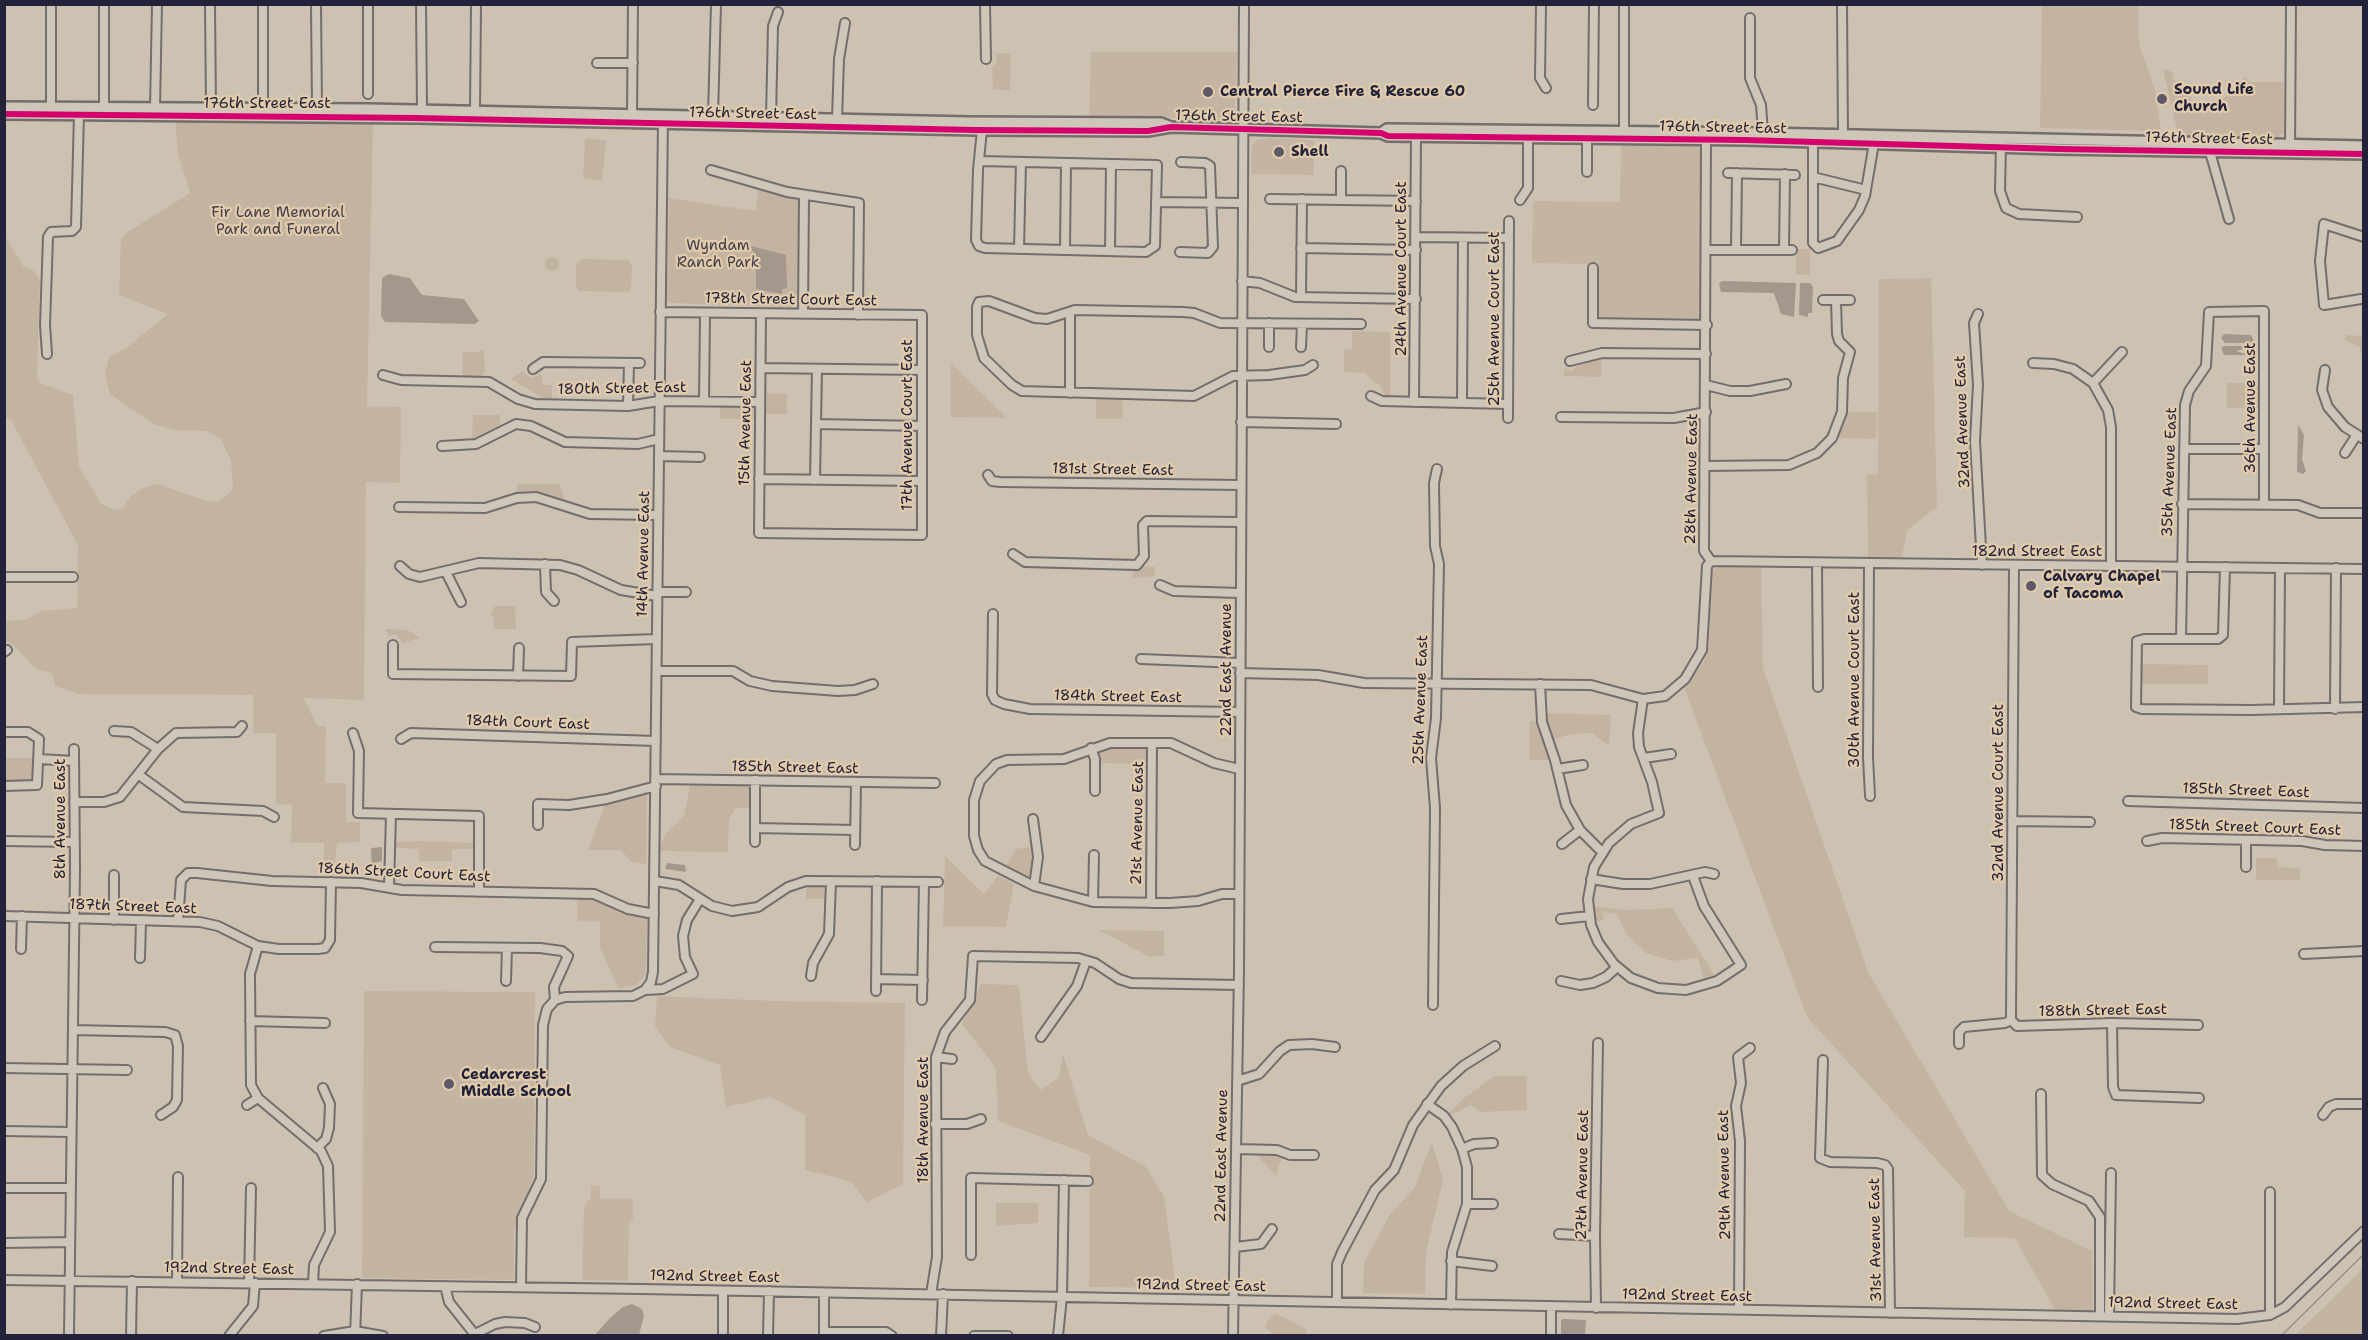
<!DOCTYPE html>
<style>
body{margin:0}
#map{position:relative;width:2368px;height:1340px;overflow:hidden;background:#cdc2b2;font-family:"Shantell Sans",sans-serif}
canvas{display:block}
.frame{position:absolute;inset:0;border:6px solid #22223b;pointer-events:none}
</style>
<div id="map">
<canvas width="2368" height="1340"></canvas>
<div class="frame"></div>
</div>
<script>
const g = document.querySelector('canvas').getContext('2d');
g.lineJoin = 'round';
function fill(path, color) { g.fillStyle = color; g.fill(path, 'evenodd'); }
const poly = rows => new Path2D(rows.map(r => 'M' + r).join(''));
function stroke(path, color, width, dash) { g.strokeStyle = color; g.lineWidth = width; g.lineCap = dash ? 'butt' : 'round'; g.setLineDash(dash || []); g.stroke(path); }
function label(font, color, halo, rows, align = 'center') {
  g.font = font + ' "Shantell Sans",sans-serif'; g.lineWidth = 4.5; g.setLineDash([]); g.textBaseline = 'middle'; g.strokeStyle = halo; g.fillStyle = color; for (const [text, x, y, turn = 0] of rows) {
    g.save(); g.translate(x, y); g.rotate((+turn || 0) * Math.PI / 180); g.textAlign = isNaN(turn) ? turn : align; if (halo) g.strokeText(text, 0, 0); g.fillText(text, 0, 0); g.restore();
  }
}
const built = poly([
 [1091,52,1237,52,1235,111,1229,116,1217,118,1089,117],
 [1269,138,1314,140,1314,175,1251,174,1252,145,1257,140],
 [1621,145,1697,145,1702,151,1700,330,1591,328,1591,264,1532,263,1533,201,1620,202],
 [364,991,535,992,534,1176,514,1229,514,1280,362,1278],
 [591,1185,600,1186,600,1198,633,1198,633,1221,629,1221,628,1281,582,1280,584,1205,590,1199],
 [2363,1268,2363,1335,2295,1335,2319,1312]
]);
const green = poly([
 [2042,5,2138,5,2139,44,2155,90,2161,129,2155,131,2040,128],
 [996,53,1011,53,1010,90,993,90,992,68,997,63],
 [1168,63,1167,85,1163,85,1163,88,1141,88,1141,65],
 [2163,69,2167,69,2174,74,2172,78,2203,111,2206,108,2210,112,2245,77,2250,82,2284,82,2284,133,2278,137,2267,140,2179,138],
 [175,119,373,123,367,406,401,407,400,483,366,482,364,700,304,698,317,726,326,726,325,783,346,783,346,822,360,822,360,842,337,843,334,874,324,874,324,843,291,843,292,805,276,804,276,733,253,733,253,695,79,694,55,686,52,673,37,670,12,644,5,641,5,621,25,620,41,611,77,608,78,545,11,420,5,417,4,234,23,266,34,271,40,280,37,376,40,383,73,395,79,467,101,503,114,510,123,508,131,496,142,488,158,484,204,500,218,502,233,490,231,461,221,439,206,431,175,430,153,424,110,394,105,374,109,357,126,348,168,314,119,295,121,240,126,233,190,193,178,154],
 [588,138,606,141,602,181,583,178,585,140],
 [758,189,796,198,799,201,798,296,792,307,670,303,667,300,669,198,756,211],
 [1796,249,1810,249,1810,275,1796,275],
 '545 264a7 7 0 1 1 14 0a7 7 0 1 1-14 0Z',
 [583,259,628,260,632,266,631,289,628,292,579,291,576,287,576,264],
 [1931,278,1937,507,1907,530,1902,557,1868,557,1867,475,1878,474,1879,279],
 [1352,331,1390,332,1390,397,1385,397,1380,385,1374,383,1365,373,1344,372,1344,350,1352,349],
 [2346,335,2363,336,2363,353,2360,353,2360,347,2344,340],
 [484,349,485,372,481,376,462,376,463,352,477,352],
 [1601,358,1601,377,1564,376,1564,368,1572,371,1581,363],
 [951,363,1007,418,951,417],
 [522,371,531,378,541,374,543,385,552,385,552,399,542,398,511,379],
 [2227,383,2260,383,2260,408,2227,408],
 [765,393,787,394,787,414,765,414],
 [1096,397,1123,397,1123,419,1096,419],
 [720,405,752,406,756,410,755,419,720,419],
 [1848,412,1877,412,1876,439,1838,438],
 [473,415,500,415,500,425,472,440],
 [517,484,560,484,565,500,533,492,516,494],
 [1133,566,1155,567,1155,576,1133,578],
 [1718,567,1761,567,1763,668,1868,972,2009,1211,2092,1251,2093,1311,2056,1312,2015,1238,1964,1237,1965,1191,1807,1017,1684,687,1703,663,1709,645,1711,572],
 [495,606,515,606,516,629,494,629,494,618,490,615],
 [385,629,408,630,420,638,403,643,396,635,388,636],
 [2140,664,2208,665,2208,684,2139,684],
 [1545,713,1611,715,1609,746,1592,733,1571,734,1552,740],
 [1530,721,1536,721,1549,760,1529,760],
 [1112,747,1143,747,1147,751,1147,764,1100,763,1098,755,1100,750],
 [5,758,35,758,34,780,5,782],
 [690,785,751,785,750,807,735,809,729,819,728,852,659,851,665,834,684,816],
 [647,794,646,864,631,862,621,850,588,850,605,805],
 [420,841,475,843,475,849,452,849,452,861,419,861,419,849,395,848,396,842],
 [1031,847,1032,874,1026,877,1005,867,1016,849],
 [945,856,984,894,998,876,1014,884,1006,927,943,926],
 [2256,858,2277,858,2277,867,2300,868,2300,880,2256,880],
 [823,886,825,899,806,899,806,887],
 [577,899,596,900,621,913,647,918,646,975,636,985,619,989,600,948,600,922,577,921],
 [1592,906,1624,910,1672,908,1715,976,1704,981,1698,958,1672,961,1646,953,1626,934,1617,914,1602,912,1604,920,1594,922],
 [1099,930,1164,931,1164,956,1148,956],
 [981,984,1019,985,1028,1073,1040,1090,1059,1078,1063,1054,1088,1135,1145,1166,1164,1196,1176,1288,1089,1287,1090,1155,998,1121,996,1068,962,1024],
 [657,996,776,1001,905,1003,903,1184,867,1202,850,1181,805,1170,805,1115,771,1097,726,1107,720,1065,670,1047,655,1027],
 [395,997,420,1000,435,1013,437,1111,433,1111,432,1101,417,1109,391,1109,378,1102,370,1090,372,1016,380,1003],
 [395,1002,422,1005,433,1019,432,1090,425,1101,415,1106,387,1104,379,1097,374,1088,375,1020,381,1008],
 [387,1016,420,1017,419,1096,386,1096],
 [450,1029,474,1031,492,1042,504,1061,507,1087,455,1088,451,1083],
 [1494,1076,1527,1076,1527,1110,1481,1112,1470,1105,1450,1116,1448,1114,1464,1098],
 [379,1132,398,1135,413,1149,420,1168,417,1184,371,1185,366,1182,365,1136],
 [1432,1142,1443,1180,1426,1253,1425,1294,1363,1293,1364,1263,1389,1216,1415,1187],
 [1259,1152,1282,1156,1276,1175,1259,1158],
 [400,1189,414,1196,419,1207,417,1220,405,1233,379,1218,378,1214],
 [996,1203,1038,1203,1038,1223,996,1226],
 [443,1248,466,1249,465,1275,442,1274],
 [1275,1313,1306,1329,1306,1335,1274,1335,1265,1327,1267,1321]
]);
const water = poly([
 [751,246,786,255,787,288,782,289,782,294,756,289,756,263],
 [389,274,410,278,422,295,464,299,479,321,475,324,385,322,381,316,382,278],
 [1722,281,1796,283,1794,317,1781,314,1774,293,1721,292,1719,284],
 [1800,283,1810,283,1813,287,1812,313,1808,313,1808,317,1799,315],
 [2224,334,2251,335,2254,341,2250,343,2225,343,2221,338],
 [2224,346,2247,346,2247,348,2236,351,2249,355,2224,355,2221,348],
 [2298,425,2304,435,2302,459,2306,471,2303,474,2297,472],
 [382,847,382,861,375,863,380,871,372,871,371,848],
 [667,863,685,865,686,872,665,869],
 [632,1304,642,1309,644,1315,639,1335,595,1335,609,1319,623,1307],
 [1564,1319,1586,1320,1585,1335,1561,1334,1561,1320]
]);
const minor = poly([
 [210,4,211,108],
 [263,4,263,108],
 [316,4,317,108],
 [421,4,422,110],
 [985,4,986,59],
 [1541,4,1540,78,1546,88],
 [1842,4,1843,138],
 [1750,18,1750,78,1761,105,1763,133],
 [597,63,633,63],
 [368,94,368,4],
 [1593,105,1594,4],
 [51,107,51,4],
 [104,107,104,4],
 [155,108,157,4],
 [475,111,476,4],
 [632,115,633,4],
 [713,116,716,4],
 [771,118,773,26,778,12],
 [837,119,839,59,845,23],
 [1624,132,1624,7],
 [1706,140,1704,551,1711,561],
 [1813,142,1813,243,1818,248,1837,241,1859,210,1865,196,1874,143],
 [2001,143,2000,191,2006,208,2019,214,2077,217],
 [2290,150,2291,4],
 [2210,152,2229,219],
 [980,161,1157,165,1155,246,1146,252,985,248,979,246,976,240,978,170,982,130],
 [711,170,787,192,859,203,858,315],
 [1587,172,1587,138],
 [1728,173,1795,175],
 [1813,177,1866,190],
 [1270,199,1416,201],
 [1341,200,1341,171],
 [1520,200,1528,188,1528,137],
 [1156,202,1242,203],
 [1416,237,1509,238],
 [1301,248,1416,250],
 [1019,249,1021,162],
 [1065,249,1066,163],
 [1110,250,1111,164],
 [1707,250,1792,250],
 [1736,250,1737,173],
 [1784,250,1785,174],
 [1180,252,1208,253,1213,247,1210,166,1205,163,1181,162],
 [1593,268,1593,323,1707,325],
 [1242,281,1260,283,1295,297,1416,299],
 [1301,297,1302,199],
 [2361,299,2324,305,2320,261,2324,224,2364,237],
 [1823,300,1850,300],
 [660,312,922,315,922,535,759,533,761,314],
 [803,314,804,195],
 [1978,314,1974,323,1978,385,1975,441,1982,565],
 [1269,347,1269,323],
 [1301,347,1302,324],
 [47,354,45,325,48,237,51,232,72,231,76,227,79,114],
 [1570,361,1602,353,1706,354],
 [2033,363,2054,364,2073,369,2093,383,2122,352],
 [1313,365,1305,370,1269,375,1233,376,1194,396,1022,391,1012,385,984,358,977,335,977,307,979,302,989,301,1035,318,1047,319,1075,310,1183,312,1194,313,1220,323,1361,324],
 [761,368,921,370],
 [533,369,543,362,640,363],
 [2325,370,2322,390,2328,407,2345,427,2364,439],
 [383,375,401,380,489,382,518,399,535,404,628,406,659,401,760,402],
 [2093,383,2108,410,2111,427,2111,566],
 [1706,385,1730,391,1750,391,1786,384],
 [1070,393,1070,312],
 [1371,396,1382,401,1508,404],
 [704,401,705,313],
 [1414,402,1416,136],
 [1462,403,1463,238],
 [628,406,629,363],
 [1561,417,1674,418,1706,412],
 [1508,418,1509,221],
 [1241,422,1336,424],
 [816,424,922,426],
 [442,446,476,444,516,424,531,426,565,442,638,444,659,439],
 [2185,449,2264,449],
 [2345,453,2356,436],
 [659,456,700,457],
 [1705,466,1789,465,1817,453,1832,438,1842,412,1843,378,1850,352,1839,341,1837,334,1836,300],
 [988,475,992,481,1000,482,1241,485],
 [759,479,922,481],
 [815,480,817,369],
 [2182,504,2298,505,2320,513,2364,513],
 [399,507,485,508,517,498,536,497,590,514,658,515],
 [1013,554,1025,562,1137,565,1144,556,1143,525,1147,521,1240,522],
 [1711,561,2364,569],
 [1817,563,1818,687],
 [545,564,546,592,554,601],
 [1869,564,1868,757,1870,796],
 [400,566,409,574,420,577,479,563,560,565,578,570,621,590,657,596],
 [2225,567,2223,635,2218,639,2144,639,2137,641,2136,707,2142,709,2251,710,2364,707],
 [446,572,461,602],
 [4,577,73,577],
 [1160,585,1174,591,1240,593],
 [658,592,686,592],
 [993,614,992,694,995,700,1004,704,1030,709,1240,712],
 [2181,639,2185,405,2189,391,2206,366,2209,312,2264,311,2264,504],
 [393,645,393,674,571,676,572,642,657,639],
 [4,652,7,650],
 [1141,659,1240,663],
 [657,671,733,671,750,681,772,686,838,691,855,690,873,684],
 [1240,673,1318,675,1364,683,1591,685,1643,699,1665,696,1685,679,1702,650,1707,566,1711,561],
 [518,676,519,648],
 [1540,684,1542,722,1555,760,1566,805,1580,830,1602,852],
 [1643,699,1638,733,1639,747,1652,782,1659,813,1631,824,1609,843,1594,867,1588,899,1591,925,1598,942,1614,964,1631,978,1658,988,1686,990,1717,981,1741,965,1704,906,1693,876],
 [2279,708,2280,568],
 [2335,709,2336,568],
 [114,731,131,732,158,749],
 [4,732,28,732,39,739,37,785,4,786],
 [353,733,359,751,358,813,479,816,479,892],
 [401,739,411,733,656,741],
 [1091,748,1095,759,1095,791],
 [1644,758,1671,754],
 [39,759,74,761],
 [1557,769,1583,765],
 [139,775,183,807,263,811,274,817],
 [656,779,935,783],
 [2128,801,2364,808],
 [74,802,104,802,120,797,158,749,176,733,237,732,242,726],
 [1033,819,1038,857,1034,886],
 [2012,821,2090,822],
 [538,825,538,804,569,805,607,799,656,786],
 [755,828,855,830],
 [2246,840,2246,867],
 [4,841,74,842],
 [2147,841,2162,838,2302,841,2325,845,2364,846],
 [755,842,755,780],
 [1562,844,1580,830],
 [855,845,856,782],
 [1591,879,1623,884,1650,884,1705,872,1714,874],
 [655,881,679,885,712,906,732,911,758,907,788,887,806,881,938,882],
 [389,888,391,814],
 [1239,894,1222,894,1198,901,1170,903,1093,902,1034,886,985,861,978,850,974,836,974,800,980,781,996,764,1007,760,1064,759,1110,743,1171,743,1214,763,1239,769],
 [1093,902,1094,855],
 [1151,903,1152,743],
 [4,916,200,922,218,926,258,946,279,949,318,949,325,948,330,940,331,882],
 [1561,919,1589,916],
 [114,920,114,875],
 [178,921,181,880,188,873,197,873,272,881,361,883,402,890,594,894,628,909,654,914],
 [258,946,250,974,251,1085,258,1098,321,1151,328,1166,330,1232,314,1265,313,1283],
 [435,947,540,948,562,951,568,956,554,987,555,1000],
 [21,949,22,916],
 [2304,954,2364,951],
 [140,958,141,920],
 [811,976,813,963,829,934,831,881],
 [876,979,923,980],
 [506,981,507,948],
 [1561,981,1580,985,1593,983,1606,977,1617,967],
 [645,990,651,982,653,972,663,118],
 [876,991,877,881],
 [922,1000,924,882],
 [1433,1005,1435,808,1431,758,1436,718,1439,564,1435,546,1434,483,1437,469],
 [2011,1020,2014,566],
 [2011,1020,2017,1026,2112,1023,2198,1025],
 [250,1021,325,1023],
 [2112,1023,2113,1087,2116,1095,2199,1098],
 [73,1030,165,1032,175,1035,178,1046,177,1100,173,1107,161,1115],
 [1041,1037,1077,986,1086,961],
 [1959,1044,1959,1032,1964,1027,2005,1023,2011,1020],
 [936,1057,952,1059],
 [1823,1060,1820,1158,1830,1162,1877,1163,1885,1165,1888,1169,1890,1313],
 [4,1068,127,1070],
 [1237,1081,1259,1074,1280,1051,1289,1045,1312,1044,1335,1047],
 [2041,1094,2042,1175,2052,1184,2089,1201,2100,1217,2100,1316],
 [1427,1104,1444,1116,1452,1127,1462,1149,1467,1167,1467,1204,1452,1252,1451,1305],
 [247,1105,258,1098],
 [2323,1115,2329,1107,2336,1104,2364,1104],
 [935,1124,967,1124,981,1119],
 [4,1131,71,1132],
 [317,1148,326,1139,329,1128,330,1104,323,1088],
 [1236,1149,1277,1150,1290,1155,1314,1155],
 [1462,1149,1474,1144,1493,1143],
 [4,1188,70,1188],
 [2270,1192,2270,1315],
 [1467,1204,1493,1204],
 [1559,1234,1595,1236],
 [4,1243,70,1242],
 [1235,1247,1261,1244,1272,1229],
 [971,1255,971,1178,1088,1181],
 [1451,1261,1492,1266],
 [4,1280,642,1289,2237,1319,2270,1315,2285,1307,2364,1231],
 [177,1282,178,1177],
 [249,1283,251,1188],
 [445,1286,449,1302,476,1336],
 [521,1287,522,1218,541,1179,543,1025,547,1009,555,1000,565,997,633,996,645,990,663,989,693,974,685,957,683,936,687,920,700,899],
 [723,1291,723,1336],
 [931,1294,937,1257,936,1057,945,1032,970,1000,973,956,1078,958,1095,963,1119,979,1131,983,1239,985],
 [1337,1302,1337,1264,1342,1252,1375,1190,1394,1170,1413,1125,1441,1086,1463,1066,1495,1046],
 [1551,1307,1551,1336],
 [1596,1308,1595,1236,1598,1043],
 [1739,1310,1740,1141,1736,1106,1741,1083,1738,1057,1750,1048],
 [2109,1316,2111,1173],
 [824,1332,886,1332,892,1336],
 [475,1334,495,1324,505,1322,525,1323,535,1327],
 [69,1336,75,869,74,749],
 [131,1336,132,1281],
 [229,1336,253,1306,255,1283],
 [324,1336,355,1331,383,1336],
 [355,1336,357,1284],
 [768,1336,769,1291],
 [824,1336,824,1293],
 [941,1336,943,1294],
 [974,1336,1008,1336],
 [1058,1336,1062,1297,1064,1180],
 [1233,1336,1239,970,1244,4]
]);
const major = poly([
 [4,107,370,109,969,122,1161,123,1171,127],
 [4,114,416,118,975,130,1148,131,1171,127,1381,133,1388,136,1745,140,2059,149,2364,154],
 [1381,133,1387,129,1763,133,2364,146]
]);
const rail = poly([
 [2281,1336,2364,1254]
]);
const cycleway = poly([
 [4,114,416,118,975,130,1148,131,1171,127,1381,133,1388,136,1745,140,2059,149,2364,154]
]);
const markers = [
 [1208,92,6,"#5e5a65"],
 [2162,99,6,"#5e5a65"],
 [1279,152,6,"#5e5a65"],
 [2031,586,6,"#5e5a65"],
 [449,1084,6,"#5e5a65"]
];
const poiNames = [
 ["Sound Life",2174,90],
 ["Church",2174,107],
 ["Central Pierce Fire & Rescue 60",1220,92],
 ["Shell",1291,152],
 ["Calvary Chapel",2043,577],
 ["of Tacoma",2043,594],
 ["Cedarcrest",461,1075],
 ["Middle School",461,1092]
];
const streetNames = [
 ["176th Street East",267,104],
 ["176th Street East",753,114,1],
 ["176th Street East",1239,117,1],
 ["176th Street East",1723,128,1],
 ["176th Street East",2209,139,1],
 ["24th Avenue Court East",1402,269,-90],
 ["178th Street Court East",791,300,1],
 ["25th Avenue Court East",1495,319,-90],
 ["180th Street East",622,389,-1],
 ["36th Avenue East",2251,408,-90],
 ["32nd Avenue East",1963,422,-92],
 ["15th Avenue East",746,423,-89],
 ["17th Avenue Court East",908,425,-90],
 ["181st Street East",1113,470,1],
 ["35th Avenue East",2170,472,-88],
 ["28th Avenue East",1692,479,-89],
 ["182nd Street East",2037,552],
 ["14th Avenue East",644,554,-89],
 ["22nd East Avenue",1227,670,-90],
 ["30th Avenue Court East",1855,680,-90],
 ["184th Street East",1118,697,1],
 ["25th Avenue East",1421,700,-88],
 ["184th Court East",528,723,2],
 ["185th Street East",795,768,1],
 ["185th Street East",2246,791,2],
 ["32nd Avenue Court East",1999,793,-90],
 ["8th Avenue East",61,819,-90],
 ["21st Avenue East",1138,823,-89],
 ["185th Street Court East",2255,828,2],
 ["186th Street Court East",404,873,3],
 ["187th Street East",133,907,2],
 ["188th Street East",2103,1011,-1],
 ["18th Avenue East",924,1120,-90],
 ["22nd East Avenue",1222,1156,-89],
 ["27th Avenue East",1583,1175,-89],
 ["29th Avenue East",1725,1175,-91],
 ["31st Avenue East",1876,1240,-91],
 ["192nd Street East",229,1269,1],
 ["192nd Street East",715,1277,1],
 ["192nd Street East",1201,1286,1],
 ["192nd Street East",1687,1296,1],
 ["192nd Street East",2173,1304,1]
];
const parkNames = [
 ["Fir Lane Memorial",278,213],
 ["Park and Funeral",278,230],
 ["Wyndam",718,246],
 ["Ranch Park",718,263]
];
fill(built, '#c4b5a2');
fill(green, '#c3b4a2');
fill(water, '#a4988d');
stroke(minor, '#736e6c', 12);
stroke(major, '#736e6c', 14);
stroke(minor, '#cfc6ba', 8);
stroke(major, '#cfc6ba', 9);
stroke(rail, '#97928c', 1.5);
stroke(cycleway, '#d6006c', 6);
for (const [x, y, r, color] of markers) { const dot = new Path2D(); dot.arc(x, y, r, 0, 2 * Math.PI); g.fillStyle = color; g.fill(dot); stroke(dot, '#e1cbaa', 2); }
label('bold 15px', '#22223b', '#e1cbaa', poiNames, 'left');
label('15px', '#22223b', '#e1cbaa', streetNames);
label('15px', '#413d4d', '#e1cbaa', parkNames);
</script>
